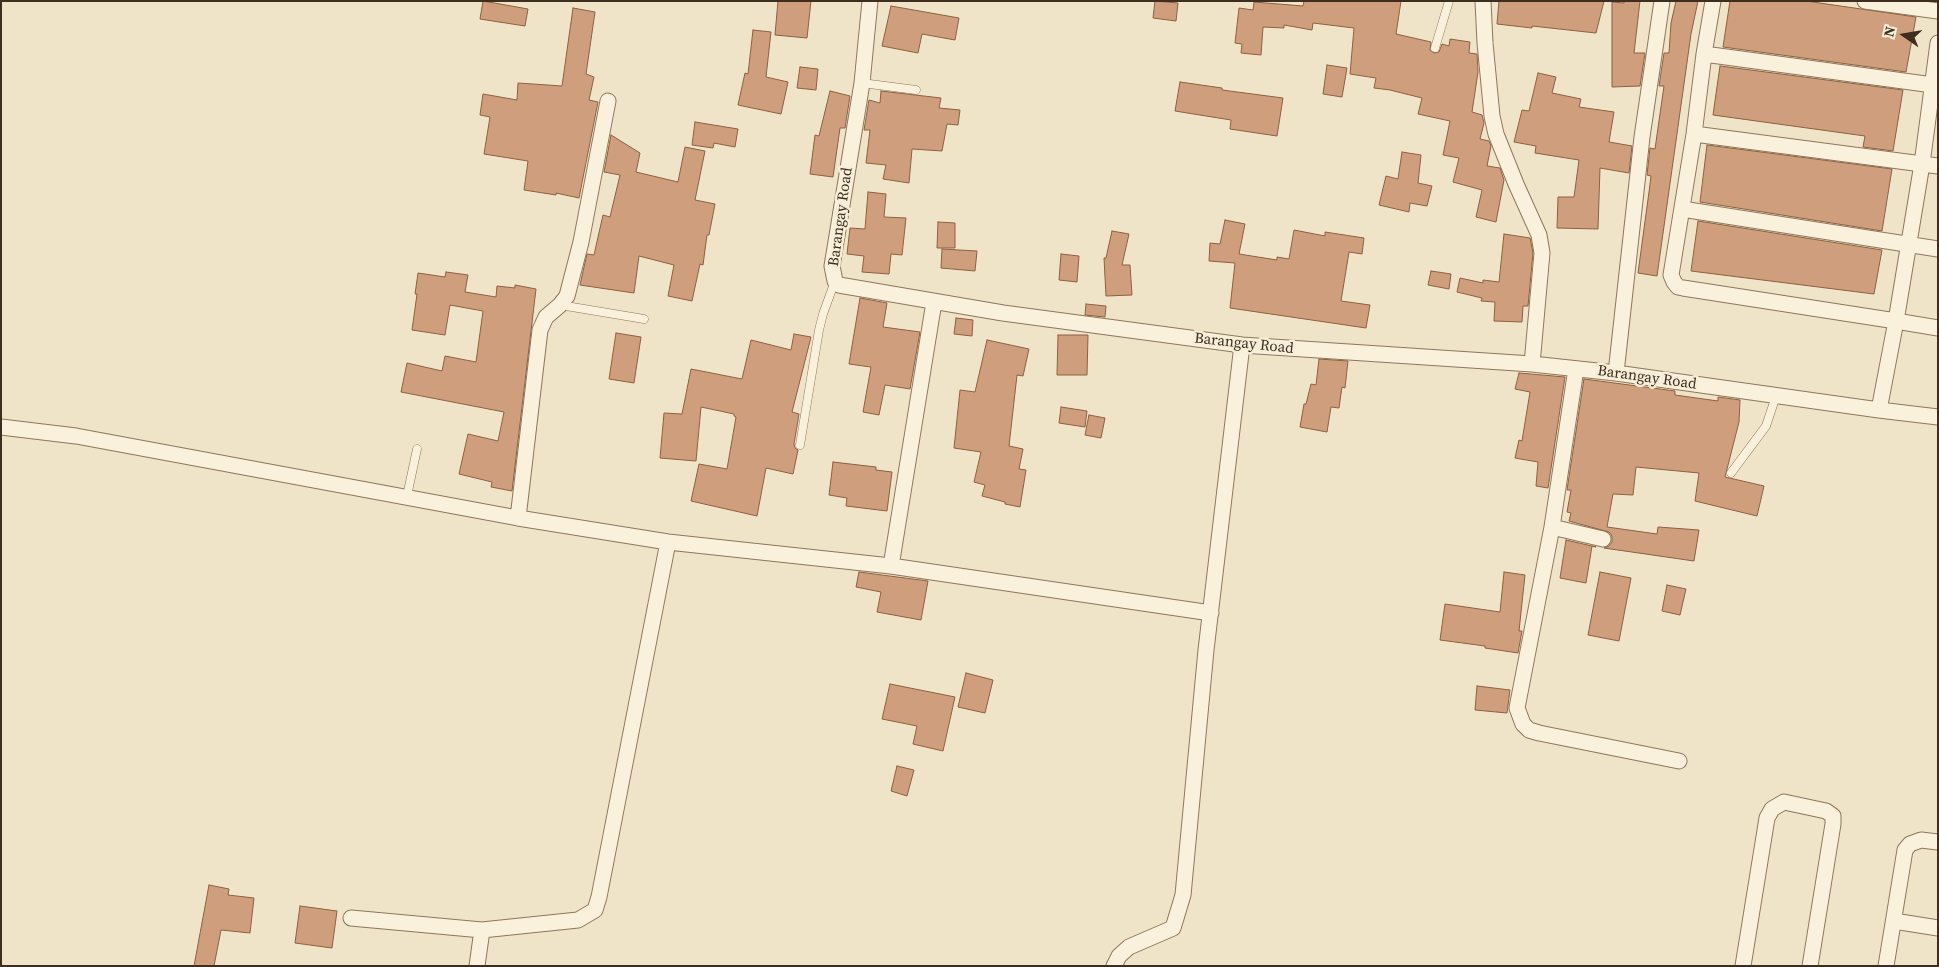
<!DOCTYPE html>
<style>
body{margin:0}
#map{position:relative;width:1939px;height:967px;overflow:hidden;background:#f0e4c8;font-family:"Source Serif 4",serif}
canvas{display:block}
.frame{position:absolute;inset:0;border:2px solid #3d2e20;pointer-events:none}
.north{position:absolute;left:1879px;top:10px;width:50px;height:50px;-webkit-text-stroke:4px #f7eed8;paint-order:stroke;rotate:283deg;font-size:14px;font-weight:700;line-height:20px;text-align:center;color:#3d2e20}
.north::after{content:'';display:block;margin:auto;width:18px;height:22px;background:#3d2e20;clip-path:polygon(50% 0,100% 100%,50% 72%,0 100%)}
</style>
<div id="map">
<canvas width="1939" height="967"></canvas>
<div class="frame"></div>
<div class="north">N</div>
</div>
<script>
const g = document.querySelector('canvas').getContext('2d');
g.lineJoin = 'round';
function fill(path, color) { g.fillStyle = color; g.fill(path, 'evenodd'); }
const poly = rows => new Path2D(rows.map(r => 'M' + r).join(''));
function stroke(path, color, width, dash) { g.strokeStyle = color; g.lineWidth = width; g.lineCap = dash ? 'butt' : 'round'; g.setLineDash(dash || []); g.stroke(path); }
function label(font, color, halo, rows, align = 'center') {
  g.font = font + ' "Source Serif 4",serif'; g.lineWidth = 5; g.setLineDash([]); g.textBaseline = 'middle'; g.strokeStyle = halo; g.fillStyle = color; for (const [text, x, y, turn = 0] of rows) {
    g.save(); g.translate(x, y); g.rotate((+turn || 0) * Math.PI / 180); g.textAlign = isNaN(turn) ? turn : align; if (halo) g.strokeText(text, 0, 0); g.fillText(text, 0, 0); g.restore();
  }
}
const building = poly([
 [483,1,528,9,525,26,480,19,483,1],
 [778,1,811,1,807,38,775,35,778,1],
 [1155,1,1178,3,1176,21,1153,18,1155,1],
 [1304,1,1401,1,1396,34,1431,42,1430,50,1434,53,1439,52,1442,44,1449,46,1450,39,1470,42,1469,53,1477,54,1478,72,1472,112,1482,115,1484,123,1480,139,1489,141,1491,146,1487,166,1500,168,1504,180,1496,222,1476,217,1482,190,1453,182,1459,158,1443,155,1450,121,1418,114,1422,98,1390,90,1374,88,1376,78,1350,74,1354,28,1313,23,1312,30,1284,25,1284,28,1263,27,1261,55,1241,53,1242,44,1235,43,1239,8,1253,10,1254,2,1303,6,1304,1],
 [1499,1,1604,1,1596,33,1532,26,1532,28,1497,24,1499,1],
 [1624,1,1640,1,1634,53,1645,53,1640,86,1612,87,1612,2,1624,3,1624,1],
 [1676,1,1698,1,1691,34,1657,276,1638,273,1649,192,1651,176,1647,175,1650,148,1655,149,1664,86,1659,86,1664,53,1669,53,1671,23,1676,1],
 [1730,1,1806,1,1916,17,1906,72,1723,47,1730,1],
 [891,6,959,18,955,40,922,34,918,53,882,46,891,6],
 [573,8,595,12,586,74,594,77,589,100,598,102,579,198,556,193,556,195,524,190,528,161,484,154,490,117,480,115,483,94,517,100,518,83,562,86,573,8],
 [753,30,771,32,766,77,788,82,781,114,738,105,745,73,748,74,753,30],
 [1327,65,1347,68,1342,97,1323,94,1327,65],
 [1720,66,1903,90,1893,151,1863,147,1865,136,1713,115,1720,66],
 [800,67,818,69,816,90,797,88,800,67],
 [1538,73,1556,77,1552,93,1581,99,1579,107,1614,112,1609,142,1632,146,1629,173,1600,168,1598,229,1557,228,1558,197,1574,197,1579,160,1535,153,1536,146,1514,142,1522,110,1529,111,1538,73],
 [1180,82,1222,88,1222,90,1283,98,1277,136,1230,129,1231,120,1175,111,1180,82],
 [830,91,850,96,845,128,840,128,833,177,810,174,815,135,819,136,830,91],
 [881,91,941,98,939,108,960,110,958,125,947,124,942,151,912,149,909,183,883,179,886,165,866,163,870,130,864,130,869,100,880,103,881,91],
 [695,122,738,129,735,147,714,143,713,148,692,145,695,122],
 [611,135,640,153,636,172,678,182,685,147,705,151,695,200,715,204,709,235,707,235,703,265,700,264,692,301,668,296,674,265,639,256,634,293,580,285,587,254,594,255,603,215,610,217,620,175,604,172,611,135],
 [1707,145,1892,169,1882,231,1700,202,1707,145],
 [1402,152,1421,155,1418,183,1432,186,1427,206,1410,203,1409,212,1379,205,1386,176,1398,179,1402,152],
 [868,192,886,194,884,217,906,218,902,255,891,254,889,274,862,272,864,256,847,254,850,228,865,229,868,192],
 [1225,220,1245,224,1239,254,1277,260,1277,257,1289,259,1294,230,1325,236,1325,232,1364,238,1362,254,1349,252,1341,301,1370,305,1366,328,1230,308,1235,263,1209,261,1210,243,1220,244,1225,220],
 [1698,221,1882,250,1874,294,1691,271,1698,221],
 [938,222,955,223,955,248,937,248,938,222],
 [1112,231,1129,234,1122,265,1130,265,1132,295,1106,296,1104,258,1106,258,1112,231],
 [1504,234,1530,238,1533,253,1528,306,1523,306,1522,322,1494,321,1495,302,1481,301,1482,298,1457,292,1460,278,1483,283,1483,280,1499,282,1504,234],
 [942,249,977,251,975,271,941,268,942,249],
 [1061,254,1079,256,1077,282,1059,280,1061,254],
 [1431,271,1451,274,1449,289,1428,285,1431,271],
 [446,272,468,275,465,292,496,297,497,286,515,288,515,285,536,289,512,491,491,487,492,482,459,474,468,434,498,441,504,412,401,392,407,363,442,371,445,356,476,362,483,311,450,305,445,335,412,330,417,294,415,294,418,273,445,277,446,272],
 [860,298,887,303,883,327,920,332,910,389,885,385,879,415,863,412,871,367,849,364,860,298],
 [1086,304,1106,306,1105,317,1085,315,1086,304],
 [956,318,973,320,972,336,954,334,956,318],
 [616,333,641,337,634,383,609,379,616,333],
 [794,334,811,337,792,412,799,414,794,444,795,448,798,450,793,474,766,468,757,516,691,501,699,464,727,469,736,417,734,416,734,414,701,407,696,461,660,458,664,413,682,414,691,369,742,379,751,340,791,350,794,334],
 [1058,335,1088,335,1087,375,1057,375,1058,335],
 [987,340,1029,349,1023,376,1017,375,1009,446,1023,449,1019,469,1026,470,1020,507,1005,504,1005,502,982,496,985,485,974,482,981,452,954,448,960,390,975,392,987,340],
 [1319,359,1348,361,1345,388,1342,387,1339,408,1331,407,1327,432,1300,427,1304,404,1306,404,1311,384,1316,385,1319,359],
 [1519,373,1565,377,1548,488,1536,486,1538,462,1515,458,1519,440,1522,441,1530,392,1515,389,1519,373],
 [1584,379,1675,391,1675,395,1718,401,1718,397,1740,400,1739,422,1725,477,1764,486,1757,516,1695,501,1699,473,1636,467,1633,495,1613,494,1607,527,1657,534,1658,527,1699,530,1694,561,1604,548,1609,546,1612,542,1612,536,1609,532,1569,521,1571,513,1567,512,1571,490,1567,490,1584,379],
 [1061,407,1087,411,1085,427,1059,423,1061,407],
 [1089,415,1105,418,1101,438,1085,435,1089,415],
 [833,462,876,467,876,470,892,472,887,511,846,506,847,498,829,495,833,462],
 [1566,540,1596,547,1592,546,1586,583,1560,578,1566,540],
 [859,572,928,581,921,620,877,612,881,592,856,587,859,572],
 [1504,572,1525,575,1519,631,1522,631,1518,653,1485,648,1485,646,1440,640,1445,604,1500,612,1504,572],
 [1600,572,1631,578,1619,641,1588,635,1600,572],
 [1667,585,1686,589,1680,615,1662,611,1667,585],
 [966,673,993,680,985,713,958,707,966,673],
 [890,684,955,697,943,751,913,744,917,726,882,719,890,684],
 [1477,686,1510,690,1507,713,1475,710,1477,686],
 [897,766,914,770,907,796,891,791,897,766],
 [209,885,229,889,228,895,254,898,250,933,221,930,214,966,194,966,209,885],
 [300,906,337,911,332,948,295,943,300,906]
]);
const lane = poly([
 [1435,48,1449,1],
 [862,83,916,90],
 [560,305,644,319],
 [800,445,819,330,823,314,835,281],
 [1731,473,1766,426,1776,396],
 [407,496,417,449]
]);
const street = poly([
 [870,1,862,83,832,266,835,281,839,285,1003,313,1242,345,1532,364,1616,373,1879,410,1938,417],
 [1483,1,1485,43,1492,116,1496,134,1516,184,1539,235,1542,253,1532,364],
 [1865,1,1938,11],
 [1938,43,1922,164,1938,166],
 [1704,54,1933,85],
 [1694,134,1922,164,1896,321,1683,288,1678,287,1674,282,1671,275,1694,134,1704,54,1713,1],
 [1682,209,1938,249],
 [1576,369,1552,527,1603,539],
 [1616,373,1642,137,1662,1],
 [1879,410,1896,321,1938,328],
 [1,427,76,436,518,518,668,542,891,566,934,302],
 [518,518,540,330,546,317,560,305,567,296,581,242,608,101],
 [1552,527,1517,708,1523,724,1529,730,1539,733,1679,761],
 [891,566,1211,613],
 [351,918,482,930,578,920,595,910,599,897,668,542],
 [1894,921,1938,928],
 [477,966,482,930],
 [1114,966,1119,956,1129,947,1173,928,1183,895,1206,650,1242,345],
 [1743,966,1767,818,1772,809,1784,802,1826,811,1833,816,1833,824,1810,966],
 [1886,966,1905,850,1910,844,1921,840,1938,842]
]);
const streetNames = [
 ["Barangay Road",841,217,-82],
 ["Barangay Road",1244,344,6],
 ["Barangay Road",1647,378,8]
];
fill(building, '#cf9f7d');
stroke(building, '#8d5f41', 1);
stroke(lane, '#8d765c', 9);
stroke(street, '#8d765c', 17);
stroke(lane, '#faf1dc', 8);
stroke(street, '#faf1dc', 15);
label('15px', '#3d2e20', '#f7eed8', streetNames);
</script>
